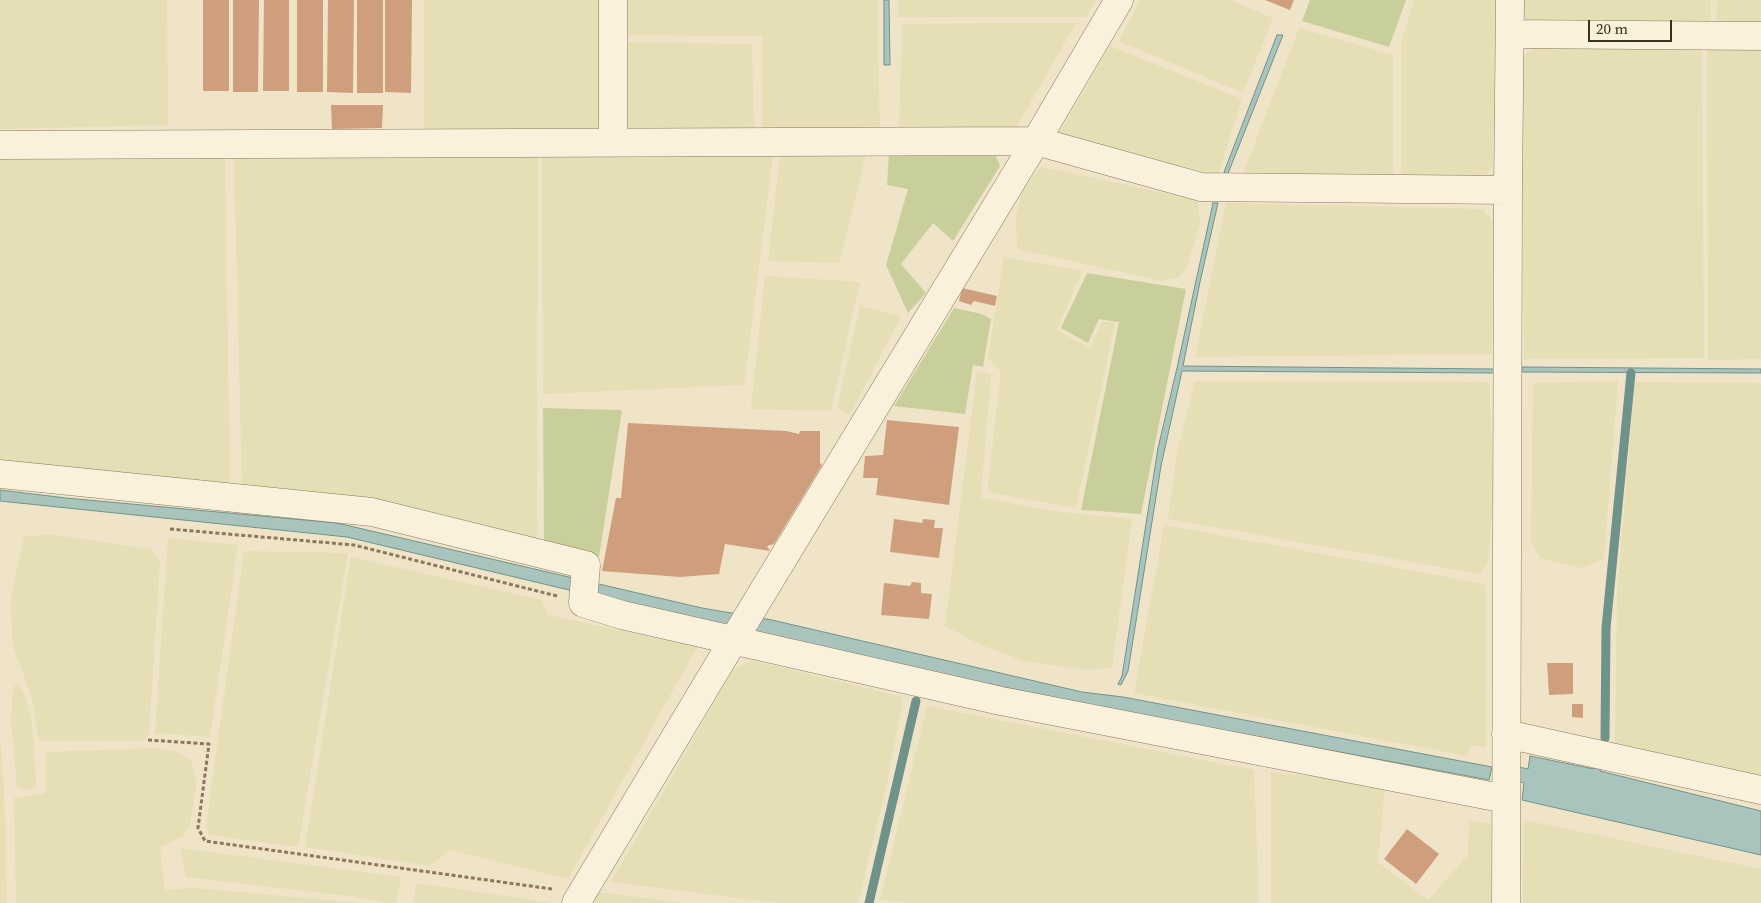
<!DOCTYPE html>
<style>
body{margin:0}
#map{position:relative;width:1761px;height:903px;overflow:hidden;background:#f0e4c8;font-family:"Source Serif 4",serif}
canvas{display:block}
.scale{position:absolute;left:1588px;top:20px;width:84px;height:22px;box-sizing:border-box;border:2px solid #3d2e20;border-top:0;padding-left:6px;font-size:15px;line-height:18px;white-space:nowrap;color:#3d2e20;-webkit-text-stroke:4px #f7eed8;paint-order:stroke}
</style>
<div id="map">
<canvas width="1761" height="903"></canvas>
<div class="scale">20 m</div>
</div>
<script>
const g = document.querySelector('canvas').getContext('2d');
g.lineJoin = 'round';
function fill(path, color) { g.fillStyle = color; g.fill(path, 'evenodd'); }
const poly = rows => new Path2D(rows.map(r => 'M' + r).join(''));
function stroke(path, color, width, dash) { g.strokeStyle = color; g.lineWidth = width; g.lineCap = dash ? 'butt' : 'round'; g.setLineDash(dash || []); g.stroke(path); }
const farmland = poly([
 [0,0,167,0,168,125,0,129],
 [424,0,600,0,600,125,593,131,424,130],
 [627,0,877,0,880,133,762,135,762,36,627,35],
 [899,0,1096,0,1086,17,898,17],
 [1140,0,1231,0,1273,18,1243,93,1119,41],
 [1414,0,1496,0,1493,166,1482,179,1401,179,1401,43],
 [1521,0,1711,0,1711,26,1529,23,1521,17],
 [1717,0,1761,0,1761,26,1716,26],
 [1076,23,1013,133,899,128,902,24],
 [1299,28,1393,55,1393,181,1242,177],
 [628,42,752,44,754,131,627,131],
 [1110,46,1242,99,1218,174,1066,142,1059,134],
 [1538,47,1702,50,1704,358,1524,359,1521,70,1526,53],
 [1707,50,1761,50,1761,359,1708,360],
 [225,152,230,488,0,461,0,156],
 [866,154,839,263,768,261,780,156],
 [538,156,537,541,242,489,234,157],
 [542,156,773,156,744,385,543,394],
 [1041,167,1198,200,1200,224,1186,269,1177,278,1161,281,1017,249,1016,215,1023,190],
 [1226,203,1483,209,1493,222,1492,354,1195,357],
 [1004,257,1082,271,1057,330,1090,348,1102,322,1115,322,1076,508,987,492,1001,372,988,358],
 [765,276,860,282,831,411,751,409],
 [860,306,901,316,850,415,837,407],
 [977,372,991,374,981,498,1062,512,1132,519,1112,668,1085,670,1021,660,981,645,945,626],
 [1195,381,1489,382,1494,487,1488,563,1480,574,1168,519,1177,452],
 [1618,381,1604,559,1581,568,1540,558,1531,541,1533,383],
 [1635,382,1761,383,1761,782,1615,749,1617,589],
 [1164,525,1485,584,1486,747,1470,745,1467,756,1134,693],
 [49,534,151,549,160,563,149,733,144,741,39,741,33,702,12,643,11,597,24,537],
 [168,538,238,545,210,737,155,733],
 [244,551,348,553,298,847,209,835,206,826],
 [351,557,542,600,548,615,697,647,568,879,450,850,430,866,305,847],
 [751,660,903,697,888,779,858,903,777,903,611,882,733,670],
 [17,684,23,690,31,717,35,755,36,787,26,790,17,787,11,721,13,688],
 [927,706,1254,770,1259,903,907,903,880,900],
 [0,735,4,789,7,903,0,903],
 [156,748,178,752,191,760,197,782,190,824,183,836,160,847,165,890,194,888,361,903,16,903,14,798,45,793,46,752],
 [1271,772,1385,785,1378,862,1428,900,1468,855,1469,821,1491,823,1491,903,1271,903],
 [1524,820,1761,869,1761,903,1523,903],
 [180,848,401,877,396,903,385,903,364,898,186,877],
 [416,883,553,903,414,903],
 [598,892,686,903,592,903]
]);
const green = poly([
 [1310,0,1406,0,1389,47,1302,21],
 [889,154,996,156,1000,166,953,241,933,223,901,264,926,293,908,313,886,265,908,189,887,185],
 [1087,273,1186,289,1141,514,1081,510,1119,322,1099,319,1088,343,1061,328],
 [954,308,982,314,991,319,983,367,973,365,965,414,894,406],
 [543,408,622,410,599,557,544,543]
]);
const water = poly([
 [884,0,889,0,890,65,884,65,884,0],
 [1277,35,1283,35,1227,176,1224,172,1277,35],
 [1213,203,1218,203,1200,282,1183,366,1495,369,1496,373,1182,371,1161,466,1128,671,1121,685,1118,684,1122,676,1158,448,1177,368,1213,203],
 [1522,367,1761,369,1761,373,1522,372,1522,367],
 [0,490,66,498,337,523,702,608,772,620,1082,692,1123,697,1492,767,1489,780,1094,706,770,638,347,537,0,501,0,490],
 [1530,756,1594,769,1597,764,1601,765,1600,771,1761,811,1761,855,1522,800,1524,783,1518,781,1519,767,1528,769,1530,756]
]);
const stream = poly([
 [1605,738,1606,628,1631,373],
 [869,903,916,701]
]);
const building = poly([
 [203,0,229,0,229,91,203,91],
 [233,0,259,0,258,92,233,92],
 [264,0,289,0,289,91,263,91],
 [297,0,323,0,323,92,297,92],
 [328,0,354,0,353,93,327,92],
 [357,0,383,0,383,93,357,93],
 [385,0,412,0,411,93,385,92],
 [1265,0,1294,0,1290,10],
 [331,105,383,105,382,128,332,129],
 [962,288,997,296,995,306,974,301,971,305,959,301],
 [887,420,959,427,949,505,876,495,878,478,863,478,865,456,883,455],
 [628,423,786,431,799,434,800,431,820,431,820,463,822,465,774,544,767,546,770,551,725,544,719,574,680,577,602,571,616,498,621,498],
 [894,519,922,523,923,519,935,520,934,528,943,528,939,558,890,552],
 [912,582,921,583,921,593,932,594,929,619,881,615,884,583,910,586],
 [1547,663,1573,663,1573,694,1549,695],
 [1572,704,1583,704,1583,718,1572,717],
 [1407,829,1439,854,1416,884,1384,859]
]);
const path = poly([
 [170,529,354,545,557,596],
 [148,740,209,744,198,828,205,841,552,889]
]);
const minor = poly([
 [1511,34,1761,36],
 [613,142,613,0],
 [0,145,1036,141,1201,187,1508,190],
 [0,474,372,512,586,565,583,603,622,615,1001,701,1506,799],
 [1506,734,1761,790],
 [576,903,733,641,1036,141,1119,0],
 [1506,903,1508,190,1510,0]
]);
fill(farmland, '#e6deb5');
fill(green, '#c9cf9b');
fill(water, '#a9c4bc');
stroke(water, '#6f938a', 1);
stroke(stream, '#6f938a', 9);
fill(building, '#cf9f7d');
stroke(minor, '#8d765c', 29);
stroke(path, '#8d765c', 3, [4, 2.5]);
stroke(minor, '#faf1dc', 28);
</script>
